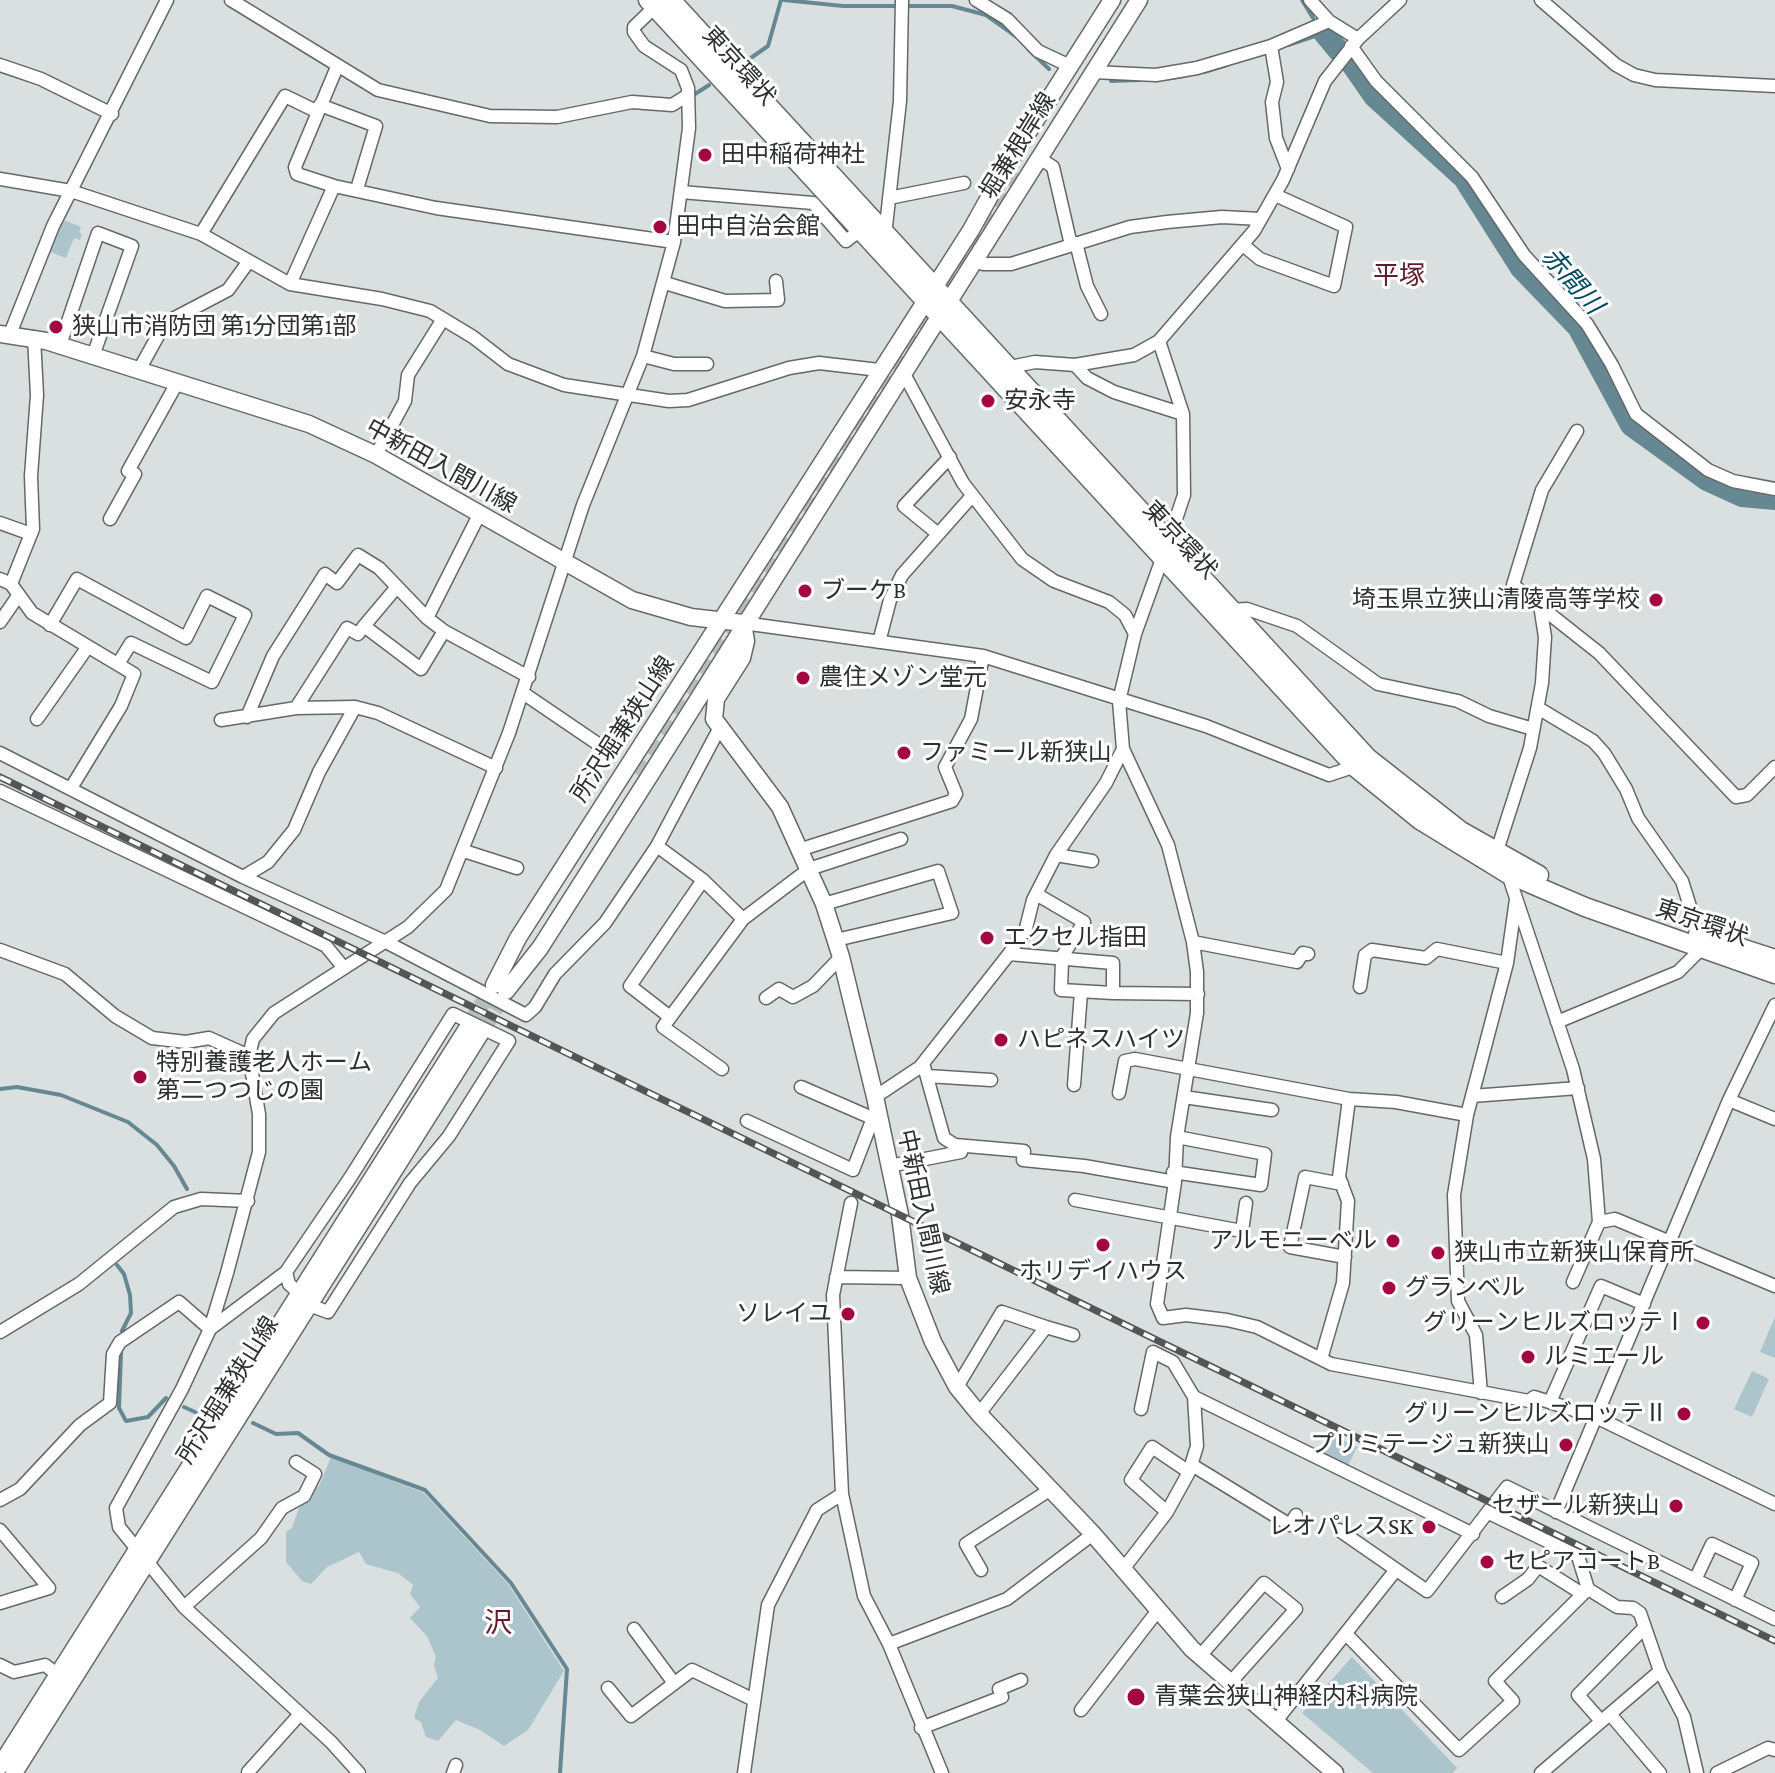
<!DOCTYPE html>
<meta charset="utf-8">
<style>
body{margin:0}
canvas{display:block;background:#dadfe0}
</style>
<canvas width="1775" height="1773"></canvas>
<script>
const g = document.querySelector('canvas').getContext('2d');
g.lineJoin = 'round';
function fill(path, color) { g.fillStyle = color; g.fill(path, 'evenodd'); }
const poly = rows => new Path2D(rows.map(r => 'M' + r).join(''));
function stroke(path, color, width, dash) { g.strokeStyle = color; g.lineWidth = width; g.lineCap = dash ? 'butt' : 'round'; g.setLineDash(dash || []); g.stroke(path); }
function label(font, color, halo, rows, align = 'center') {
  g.font = font + ' "Crimson Pro","Noto Sans JP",serif'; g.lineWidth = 6; g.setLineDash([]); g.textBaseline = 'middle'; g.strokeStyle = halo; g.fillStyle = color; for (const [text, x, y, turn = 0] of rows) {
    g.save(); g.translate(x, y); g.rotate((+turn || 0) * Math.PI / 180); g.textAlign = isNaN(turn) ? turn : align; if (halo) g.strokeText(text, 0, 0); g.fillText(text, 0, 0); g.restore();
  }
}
const green = poly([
 [61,219,81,227,79,232,82,234,80,240,74,238,66,258,48,251],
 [1775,1317,1775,1358,1760,1352],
 [1752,1371,1769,1379,1752,1417,1734,1409],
 [1333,1435,1357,1447,1347,1468,1323,1456],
 [331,1457,424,1493,508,1584,564,1671,528,1730,504,1746,480,1730,456,1720,438,1741,426,1737,421,1722,414,1718,419,1702,438,1678,434,1665,436,1657,427,1636,410,1618,420,1607,410,1594,413,1585,398,1573,366,1564,359,1552,327,1567,311,1584,302,1581,286,1562,286,1532,292,1528,299,1508,320,1484],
 [1352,1657,1457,1768,1452,1773,1373,1773,1302,1713]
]);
const stream = poly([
 [784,0,843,6,952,6,986,15,1017,37],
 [1302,0,1313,18],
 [1288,45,1324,33],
 [1028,49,1049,69],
 [745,62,768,46,781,0],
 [1204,72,1227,65],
 [1165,79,1184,76],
 [1111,81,1140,80],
 [695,94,709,85],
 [0,1089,17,1087,61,1095,128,1122,157,1145,174,1166,187,1189],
 [117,1265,124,1274,130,1295,131,1313,122,1331],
 [121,1353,119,1408,126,1421,148,1417,166,1398],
 [184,1407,206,1417],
 [253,1423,276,1434,298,1433,329,1455,425,1490,511,1583,567,1669,560,1773]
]);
const river = poly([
 [1324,33,1339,51],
 [1349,60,1374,96,1464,178,1521,268,1578,327,1631,425,1707,480,1742,496,1775,499]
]);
const majorTunnel = poly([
 [639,776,1020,172],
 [468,1027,494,985],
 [482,1031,506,991]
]);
const minor = poly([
 [231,0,378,90,490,116,557,117,632,102,672,105,688,95],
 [976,0,1007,19,1038,51,1070,66],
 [1310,0,1329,21,1358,39],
 [1541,0,1616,65,1634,75,1655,80,1775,86],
 [1271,46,1277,82,1272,102,1276,138,1288,169],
 [1351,46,1376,81,1472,177,1524,255,1587,324,1612,365,1636,414,1708,470,1733,481,1775,489],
 [0,65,41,79,112,114],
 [337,67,295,167,297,174,334,186,436,208,674,242],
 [1093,72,1156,75,1197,68,1271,46,1329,21],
 [320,105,376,126,357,189],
 [1039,158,1053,167,1071,245],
 [0,179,71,191,201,234,290,284,382,299,430,311,473,337,508,364,564,385,669,401,688,400,789,368,819,363,879,370],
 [681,192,813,203,846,241,859,231],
 [889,198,964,183],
 [201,234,285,96,318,112],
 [885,235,900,101,902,0],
 [1076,243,1087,286,1101,314],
 [1243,245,1260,259,1334,286,1346,227,1275,195],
 [974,259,983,264,1011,264,1130,227,1167,222,1222,217,1261,219],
 [665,283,725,301,778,300,776,281],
 [290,284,334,186],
 [10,334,53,226,167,0],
 [1159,341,1183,414,1184,495,1168,543],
 [60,345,98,233,132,246,93,356],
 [643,356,674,364,707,364],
 [1075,365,1087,378,1114,392,1183,414],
 [1010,367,1035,362,1075,365,1134,355,1159,341,1254,231,1283,180,1325,81,1358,39,1400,0],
 [139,370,165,323,228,290,249,261],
 [903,372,963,483,1022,559,1054,581,1109,602,1125,615,1135,634],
 [1577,431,1542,490,1513,585,1599,653,1736,797,1747,795,1775,767],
 [376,455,405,401,408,375,443,319],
 [110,519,135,474,128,471,177,383],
 [0,523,31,534],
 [937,533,904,506,950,457],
 [1163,556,1135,634,1119,701,1123,749,1168,845,1193,942,1197,972,1197,1013,1177,1137,1175,1182,1157,1304,1163,1318,1186,1315,1227,1320,1257,1327,1331,1364,1529,1401,1534,1397,1596,1417,1775,1504],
 [0,579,11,584,32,613,134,674,121,706,71,788],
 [11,584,33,529,31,476,37,395,34,337],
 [396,588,364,626,421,669,444,631],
 [1230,610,1247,609,1297,626,1378,684,1458,701,1489,716,1533,729],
 [427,618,480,513],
 [0,622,18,596],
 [743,623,983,656,1206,726,1329,775,1359,765],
 [50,625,77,579,186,638,207,596,245,615,212,682,131,643,118,664],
 [879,642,890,600,902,575,972,496],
 [523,693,598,744],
 [296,708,347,628,358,634,364,626],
 [1538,708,1593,741,1604,753,1626,789,1638,818,1682,881,1699,935],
 [247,717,273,656,325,574,337,583,358,555,379,568,427,618,444,631,529,677],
 [37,719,87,648],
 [221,720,296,708,355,707,378,713,496,768],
 [0,753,243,877,386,942,526,1015,535,1007,555,974,605,923,657,846,719,729],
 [0,791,314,940,326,946,344,968],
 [657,846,703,880,743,919],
 [802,849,952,801,956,794,945,767,971,719,983,656],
 [464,851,517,868],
 [1496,854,1530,748,1542,683,1545,637,1540,605],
 [1056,855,1092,861],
 [1508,874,1573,1069,1594,1159,1599,1222,1573,1282],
 [243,877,268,862,294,830,319,772,355,707],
 [1036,894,1084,922,1060,960],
 [824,904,938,871,952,913,836,940],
 [1193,942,1297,962,1303,953,1308,954],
 [0,950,65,974,115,1016,152,1038,186,1042,209,1038,249,1056],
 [1009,954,1113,963,1113,993,1198,994],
 [1062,960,1061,990,1113,993],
 [1360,987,1365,955,1372,950,1426,958,1437,949,1507,963],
 [766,998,779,989,793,997,813,986,841,957],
 [670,1017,630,986,703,880],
 [1557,1022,1678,972,1702,948],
 [923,1063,944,1138,955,1145,1024,1151,1023,1160,1084,1166,1175,1182],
 [722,1069,663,1027,743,919,809,869,901,839],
 [927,1076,991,1080],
 [1074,1085,1081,992],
 [801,1087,879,1121],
 [1119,1093,1125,1061,1135,1059,1349,1099,1396,1102,1467,1115],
 [1472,1096,1578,1088],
 [875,1097,920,1067,1009,954,1026,928,1033,900,1056,855,1106,783,1123,749],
 [1184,1097,1272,1110],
 [1729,1100,1775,1119],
 [747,1121,853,1170,873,1118],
 [889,1166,961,1152,962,1146],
 [1173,1172,1261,1185,1265,1154,1177,1137],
 [1342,1184,1305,1177,1290,1247,1345,1257],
 [1075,1200,1242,1231,1246,1203],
 [851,1203,833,1295,842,1494,864,1596,889,1644,942,1773],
 [1599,1222,1615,1219,1775,1286],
 [286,1272,289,1284,299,1293],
 [836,1277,908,1278],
 [1046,1327,1073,1335],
 [0,1332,79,1284,174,1207,201,1199,248,1201],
 [1321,1359,1343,1283,1348,1201,1339,1177,1349,1099],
 [957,1387,1002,1312,1046,1327,979,1414],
 [1481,1393,1476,1335,1458,1301,1454,1195,1467,1115,1507,963,1516,899],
 [1194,1397,1473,1534],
 [1550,1402,1601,1286,1644,1304],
 [1192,1465,1290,1525,1296,1515],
 [0,1500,20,1489,80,1425,110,1403,113,1354,120,1342,179,1302,210,1329,286,1272,350,1178,453,1014,509,1041,449,1136,410,1183,328,1312,309,1305],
 [1167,1512,1131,1480,1152,1447,1189,1472],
 [1556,1512,1729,1100,1775,1005],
 [0,1530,49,1588,0,1603],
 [1339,1530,1427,1591,1507,1487,1775,1619],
 [1124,1568,1167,1512,1189,1472,1197,1446,1194,1397,1173,1362,1153,1352,1141,1409],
 [981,1570,966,1544,1051,1489],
 [1695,1580,1712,1544,1752,1563,1735,1600],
 [1588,1589,1617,1607,1633,1608,1640,1613,1660,1671,1684,1717,1697,1773],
 [1502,1597,1528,1579,1538,1566,1581,1593],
 [184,1607,261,1538,282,1508,304,1496,315,1474,296,1462],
 [634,1629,674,1683],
 [1346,1634,1459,1750,1513,1701,1495,1681,1588,1589,1578,1556,1489,1513],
 [889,1644,1007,1599,1093,1534],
 [1200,1656,1264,1583,1296,1609,1229,1684],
 [0,1665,14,1672,45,1665,58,1675],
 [608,1688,631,1716,692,1670,754,1700],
 [1081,1710,1159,1609],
 [1610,1714,1660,1773],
 [1276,1721,1395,1571],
 [1601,1721,1578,1695,1645,1627],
 [921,1728,1002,1697,999,1689,1021,1680],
 [248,1772,300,1714],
 [359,1773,331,1742,184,1607,119,1527,116,1508,182,1389,210,1329,227,1273,259,1152,259,1114,249,1056,253,1039,274,1013,408,927,446,890,509,733,583,505,643,356,674,242,689,128,688,88,681,70,644,46,634,32,634,27,662,0],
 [453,1773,456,1765],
 [744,1773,768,1605,817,1510,842,1494],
 [1541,1773,1660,1671],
 [1717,1773,1768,1748,1775,1750]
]);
const major = poly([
 [0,334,46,341,309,424,376,455,632,600,691,617,743,623,746,641,742,658,716,699,714,719,780,807,824,904,841,957,875,1097,900,1215,908,1278,933,1342,957,1387,979,1414,1093,1534,1192,1649,1335,1773],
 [494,985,518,938,971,230,1006,167,1112,0],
 [506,991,540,948,649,777,1139,0],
 [0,1766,468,1027],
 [14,1773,482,1031]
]);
const highway = poly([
 [648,0,1356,768,1420,820,1508,874,1585,907,1775,974],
 [671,0,1368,758,1461,831,1539,875],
 [1698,934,1775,959]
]);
const rail = poly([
 [0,777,1775,1641]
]);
const markers = [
 [705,155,8,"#a20741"],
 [660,227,8,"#a20741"],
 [56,327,8,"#a20741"],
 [988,401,8,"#a20741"],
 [805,591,8,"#a20741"],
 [1656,600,8,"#a20741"],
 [803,678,8,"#a20741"],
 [904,753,8,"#a20741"],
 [987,938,8,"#a20741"],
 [1001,1040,8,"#a20741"],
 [140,1077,8,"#a20741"],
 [1393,1241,8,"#a20741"],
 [1103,1245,8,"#a20741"],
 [1438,1253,8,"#a20741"],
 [1389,1288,8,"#a20741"],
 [848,1314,8,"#a20741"],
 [1703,1323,8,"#a20741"],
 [1528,1357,8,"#a20741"],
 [1684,1414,8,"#a20741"],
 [1566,1445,8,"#a20741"],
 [1676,1506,8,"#a20741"],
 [1429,1527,8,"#a20741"],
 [1487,1562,8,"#a20741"],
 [1136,1697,10,"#a20741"]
];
const streetNames = [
 ["東京環状",739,66,48],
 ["堀兼根岸線",1018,146,-58],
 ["中新田入間川線",441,466,29],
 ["東京環状",1180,540,47],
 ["所沢堀兼狭山線",623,729,-57],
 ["東京環状",1702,923,19],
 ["中新田入間川線",923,1212,78],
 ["所沢堀兼狭山線",228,1390,-58]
];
const poiNames = [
 ["田中稲荷神社",721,155],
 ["田中自治会館",676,227],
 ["狭山市消防団 第1分団第1部",72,327],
 ["安永寺",1004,401],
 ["ブーケB",821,591],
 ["埼玉県立狭山清陵高等学校",1640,600,"right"],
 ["農住メゾン堂元",819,678],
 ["ファミール新狭山",920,753],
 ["エクセル指田",1003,938],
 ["ハピネスハイツ",1017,1040],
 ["特別養護老人ホーム",156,1063],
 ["第二つつじの園",156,1091],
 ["アルモニーベル",1377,1241,"right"],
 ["狭山市立新狭山保育所",1454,1253],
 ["ホリデイハウス",1103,1272,"center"],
 ["グランベル",1405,1288],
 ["ソレイユ",832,1314,"right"],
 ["グリーンヒルズロッテⅠ",1687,1323,"right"],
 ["ルミエール",1544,1357],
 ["グリーンヒルズロッテⅡ",1668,1414,"right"],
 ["プリミテージュ新狭山",1550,1445,"right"],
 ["セザール新狭山",1660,1506,"right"],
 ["レオパレスSK",1413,1527,"right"],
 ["セピアコートB",1503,1562],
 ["青葉会狭山神経内科病院",1154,1697]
];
const neighbourhoodNames = [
 ["平塚",1399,276]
];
const waterNames = [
 ["赤間川",1572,281,49]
];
const quarterNames = [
 ["沢",498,1623]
];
fill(green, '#acc4cc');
stroke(stream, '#668892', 4);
stroke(river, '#668892', 22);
stroke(majorTunnel, '#b7bcbd', 16, [16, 8]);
stroke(minor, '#646869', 15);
stroke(major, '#646869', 19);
stroke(highway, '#646869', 21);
stroke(minor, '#fff', 12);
stroke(major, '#fff', 16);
stroke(highway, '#fff', 18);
stroke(rail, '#535556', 7);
stroke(rail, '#fff', 4, [12]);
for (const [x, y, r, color] of markers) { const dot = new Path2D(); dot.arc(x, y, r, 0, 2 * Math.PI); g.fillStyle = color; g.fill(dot); stroke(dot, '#fff', 3); }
label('24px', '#2d2f30', '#fff', streetNames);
label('24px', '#2d2f30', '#fff', poiNames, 'left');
label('26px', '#601c2c', '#fff', neighbourhoodNames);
label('italic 26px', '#004b5d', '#fff', waterNames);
label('28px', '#601c2c', '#fff', quarterNames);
</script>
